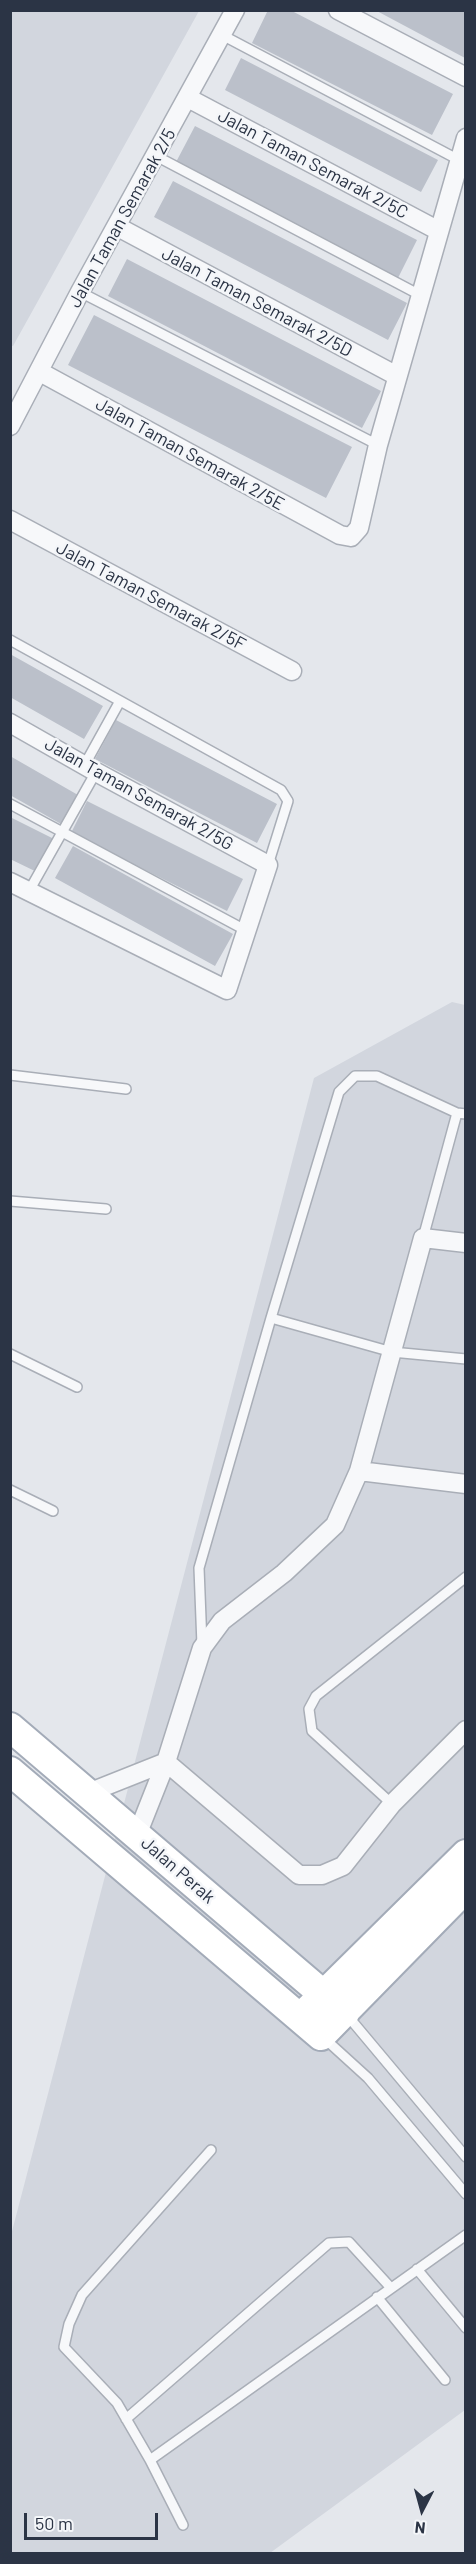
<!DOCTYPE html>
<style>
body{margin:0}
#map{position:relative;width:476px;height:2564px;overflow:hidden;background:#e4e7ec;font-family:Barlow,sans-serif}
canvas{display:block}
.frame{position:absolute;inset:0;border:12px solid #2b3445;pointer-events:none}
.north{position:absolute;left:392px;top:2480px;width:60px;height:60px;-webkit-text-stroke:4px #f4f6f9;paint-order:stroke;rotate:186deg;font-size:16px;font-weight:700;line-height:24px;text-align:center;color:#2b3445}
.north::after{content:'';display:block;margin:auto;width:21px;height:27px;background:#2b3445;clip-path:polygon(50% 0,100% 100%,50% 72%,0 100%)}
.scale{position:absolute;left:24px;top:2513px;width:134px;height:27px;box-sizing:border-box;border:3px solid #2b3445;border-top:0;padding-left:8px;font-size:18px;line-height:21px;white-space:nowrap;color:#2b3445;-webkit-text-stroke:4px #f4f6f9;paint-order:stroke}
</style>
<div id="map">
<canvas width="476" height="2564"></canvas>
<div class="frame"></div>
<div class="north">N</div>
<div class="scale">50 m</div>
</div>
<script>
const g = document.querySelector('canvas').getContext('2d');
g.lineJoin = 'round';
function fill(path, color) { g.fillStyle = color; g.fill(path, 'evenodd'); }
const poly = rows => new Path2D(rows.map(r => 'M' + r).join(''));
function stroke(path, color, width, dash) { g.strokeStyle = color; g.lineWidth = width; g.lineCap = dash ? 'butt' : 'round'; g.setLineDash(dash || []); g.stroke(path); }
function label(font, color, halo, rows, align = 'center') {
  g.font = font + ' Barlow,sans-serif'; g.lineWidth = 5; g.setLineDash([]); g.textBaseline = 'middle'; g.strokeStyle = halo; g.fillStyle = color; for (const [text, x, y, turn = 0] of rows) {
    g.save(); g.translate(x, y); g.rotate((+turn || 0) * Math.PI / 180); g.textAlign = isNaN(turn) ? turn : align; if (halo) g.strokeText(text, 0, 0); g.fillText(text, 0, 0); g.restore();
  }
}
const built = poly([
 [10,11,199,11,13,346,10,345],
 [452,1002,465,1005,465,2410,270,2553,11,2554,11,2235,314,1078]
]);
const building = poly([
 [268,10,290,10,453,94,432,135,252,43],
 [375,10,466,10,466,56,465,58],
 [241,58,438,160,421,192,225,90],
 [195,126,417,240,398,278,175,164],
 [173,181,407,303,388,340,154,217],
 [127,259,381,391,362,428,108,296],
 [94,315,352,447,326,498,68,365],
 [10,654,103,706,84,739,10,697],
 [116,720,277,804,257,843,95,759],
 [10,756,78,795,61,824,10,795],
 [87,801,243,879,227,911,71,833],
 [10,817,58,841,41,874,10,859],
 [73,846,233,934,215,966,55,878]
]);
const lane = poly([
 [222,35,459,160],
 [156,156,420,295],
 [80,292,378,445],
 [10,640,281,790,288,801,268,865],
 [84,766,120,701],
 [10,804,247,931],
 [29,891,96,772],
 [10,1075,126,1089],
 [10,1201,106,1209],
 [423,1238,457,1113,466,1114],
 [271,1318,392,1352,466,1359],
 [10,1354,77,1387],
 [10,1490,53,1511],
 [202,1645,199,1568,271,1318,339,1092,355,1076,377,1076,457,1113],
 [392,1804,312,1731,309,1709,316,1696,466,1577],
 [347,2015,466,2157],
 [324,2038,368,2078,466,2194],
 [417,2269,466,2328],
 [377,2297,445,2380],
 [126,2419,329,2243,349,2242,391,2288],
 [150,2460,466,2235],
 [183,2525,150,2460,117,2403,64,2347,69,2324,82,2295,211,2150]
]);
const street = poly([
 [338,10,466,77],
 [188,98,439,231],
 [118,227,397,376],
 [40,372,340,535,351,537,359,528,378,445,466,138],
 [10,426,80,292,235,10],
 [10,520,292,671],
 [10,723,96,772,268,865,227,990,10,882],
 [359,1471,466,1484],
 [166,1762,299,1875,322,1875,343,1866,392,1804,466,1730],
 [88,1793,166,1762],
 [137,1835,166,1762,202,1648,222,1621,284,1573,335,1525,359,1471,423,1238,466,1243]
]);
const primary = poly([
 [10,1727,345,2013],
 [10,1771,321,2036,466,1888],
 [309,2009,466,1854]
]);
const streetNames = [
 ["Jalan Taman Semarak 2/5C",313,164,28],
 ["Jalan Taman Semarak 2/5",122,218,-61],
 ["Jalan Taman Semarak 2/5D",257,302,28],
 ["Jalan Taman Semarak 2/5E",190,454,29],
 ["Jalan Taman Semarak 2/5F",151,596,28],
 ["Jalan Taman Semarak 2/5G",139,794,29],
 ["Jalan Perak",178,1870,41]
];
fill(built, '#d2d6de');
fill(building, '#bbc0ca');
stroke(lane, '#a9aeb7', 12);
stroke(street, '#a9aeb7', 21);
stroke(primary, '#a3abb8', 32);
stroke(lane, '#f7f8fa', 9);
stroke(street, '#f7f8fa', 18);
stroke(primary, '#fff', 28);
label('18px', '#2b3445', '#f4f6f9', streetNames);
</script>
